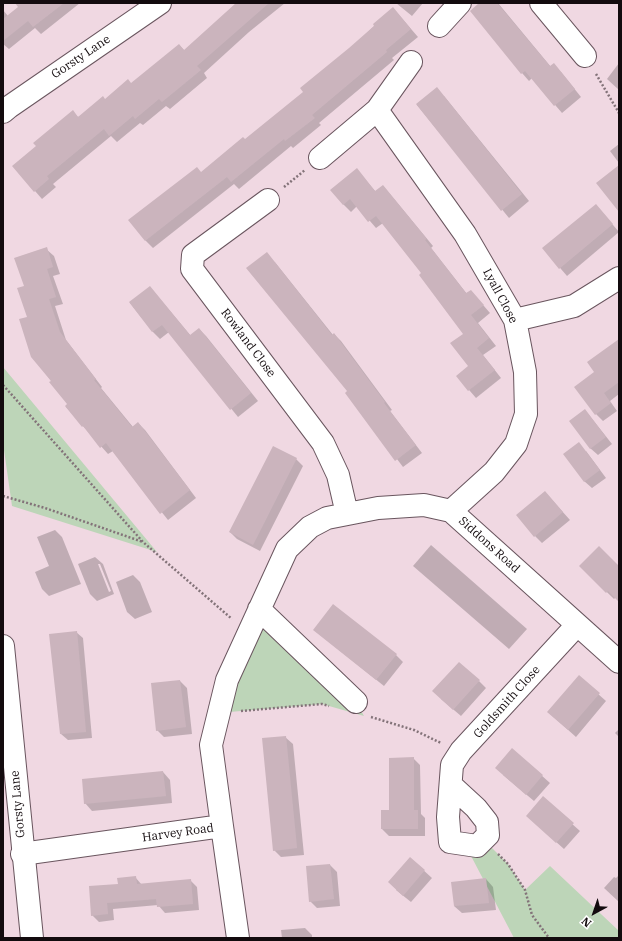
<!DOCTYPE html>
<style>
body{margin:0}
#map{position:relative;width:622px;height:941px;overflow:hidden;background:#f0d8e2;font-family:"IBM Plex Serif",serif}
canvas{display:block}
.frame{position:absolute;inset:0;border:4px solid #130b0e;pointer-events:none}
.north{position:absolute;left:574px;top:893px;width:40px;height:40px;-webkit-text-stroke:3px #fff;paint-order:stroke;rotate:220deg;font-size:11px;font-weight:700;line-height:16px;text-align:center;color:#130b0e}
.north::after{content:'';display:block;margin:auto;width:14px;height:18px;background:#130b0e;clip-path:polygon(50% 0,100% 100%,50% 72%,0 100%)}
</style>
<div id="map">
<canvas width="622" height="941"></canvas>
<div class="frame"></div>
<div class="north">N</div>
</div>
<script>
const g = document.querySelector('canvas').getContext('2d');
g.lineJoin = 'round';
function fill(path, color) { g.fillStyle = color; g.fill(path, 'evenodd'); }
const poly = rows => new Path2D(rows.map(r => 'M' + r).join(''));
function stroke(path, color, width, dash) { g.strokeStyle = color; g.lineWidth = width; g.lineCap = dash ? 'butt' : 'round'; g.setLineDash(dash || []); g.stroke(path); }
function label(font, color, halo, rows, align = 'center') {
  g.font = font + ' "IBM Plex Serif",serif'; g.lineWidth = 3; g.setLineDash([]); g.textBaseline = 'middle'; g.strokeStyle = halo; g.fillStyle = color; for (const [text, x, y, turn = 0] of rows) {
    g.save(); g.translate(x, y); g.rotate((+turn || 0) * Math.PI / 180); g.textAlign = isNaN(turn) ? turn : align; if (halo) g.strokeText(text, 0, 0); g.fillText(text, 0, 0); g.restore();
  }
}
const green = poly([
 [3,367,157,552,12,506,3,443],
 [259,609,356,702,364,716,322,704,218,713],
 [484,840,508,864,525,890,550,866,619,931,619,938,514,938,470,854]
]);
const shadow = poly([
 [25,3,80,3,41,34,35,28,9,49,3,44,3,10,8,16],
 [239,3,285,3,249,32,204,73,207,78,170,109,166,106,143,125,140,123,117,142,111,136,53,184,56,187,42,199,35,191,37,147,73,112,78,117,132,84,179,45,185,51],
 [396,3,423,3,412,16],
 [481,3,498,3,551,67,561,72,581,97,562,113,532,78,529,81,522,73,471,11],
 [393,8,418,37,392,58,394,60,319,123,321,125,293,148,291,146,239,189,234,184,153,248,146,241,129,220,201,173,245,140,305,92],
 [619,63,619,90,607,79],
 [444,96,529,201,509,218,417,105],
 [619,144,619,163,610,151],
 [357,170,376,192,383,186,390,194,433,246,431,248,467,294,471,291,490,313,478,323,496,346,483,355,501,378,476,398,457,376,470,366,464,334,422,273,383,223,376,228,357,206,351,212,343,204],
 [596,205,619,232,567,276,543,248],
 [46,249,54,256,60,274,53,276,63,304,55,306,66,340,102,387,101,388,133,427,138,423,145,430,196,498,168,520,113,451,108,454,66,407,69,404,32,356,25,287],
 [274,261,333,335,334,334,341,341,392,410,390,411,422,453,403,467,347,393,348,392],
 [150,287,191,336,199,329,206,336,258,401,238,417,169,332,160,339,153,332,130,303],
 [619,340,619,394,610,401,617,411,603,421,596,414,596,372],
 [585,410,612,444,598,455,590,448],
 [586,451,606,478,592,488,584,481],
 [296,459,303,466,260,551,237,539,230,532],
 [545,492,570,520,542,543,535,536],
 [55,530,62,537,81,584,49,596,42,589,35,572,49,566,37,537],
 [431,545,527,629,509,649,413,566],
 [95,557,103,564,114,594,97,601,90,594,78,564],
 [98,564,100,564,111,591,109,592],
 [580,566,619,566,619,601,616,597,614,599],
 [133,575,140,582,152,612,135,619,127,612,116,582],
 [314,630,396,655,403,662,384,686],
 [76,632,83,638,92,738,68,740,61,734,51,635],
 [579,677,606,701,576,737,548,712],
 [180,681,187,688,192,734,164,737,157,730],
 [479,681,486,688,461,716,441,699],
 [619,729,619,737,615,733],
 [285,737,293,744,304,855,281,857,274,850],
 [512,749,550,783,534,801,503,775],
 [413,758,420,765,421,814,425,818,425,836,389,836,382,829,382,811,390,811],
 [163,772,170,780,172,803,92,811,85,803],
 [543,798,580,831,564,849,527,816],
 [410,858,432,878,411,902,396,890],
 [330,865,337,872,340,906,317,908,310,901],
 [619,875,619,902,604,888,614,877,616,878],
 [135,877,142,885,190,880,197,887,199,910,165,913,158,905,113,909,114,920,99,922,92,915,119,885],
 [486,879,493,887,496,910,462,913,454,906],
 [305,928,312,935,312,938,282,938,281,930]
]);
const building = poly([
 [15,3,64,3,33,27,28,21,3,41,3,19,18,7],
 [236,3,269,3,197,66,201,70,162,102,159,99,135,119,133,116,109,136,104,129,47,176,49,179,34,192,12,166,36,146,33,143,73,110,78,117,103,96,105,99,128,79,131,83,179,44,184,50],
 [479,3,497,3,550,66,554,63,575,89,554,106,525,71,521,74,470,11],
 [393,7,411,29,386,50,387,52,312,115,315,118,285,141,284,139,231,182,227,177,145,241,128,220,197,167,201,172,243,137,245,139,303,92,300,88,349,48,374,26,373,24],
 [437,87,522,194,501,211,416,104],
 [619,165,619,212,596,183],
 [357,168,375,191,383,185,427,239,425,240,466,293,471,290,484,305,471,315,489,338,477,348,495,370,468,391,456,376,468,366,450,343,463,334,419,275,421,273,376,216,368,222,350,199,343,205,330,190],
 [596,204,613,224,559,269,542,248],
 [47,247,53,267,47,269,56,297,49,299,60,332,96,379,94,380,132,427,138,422,190,490,160,514,106,443,100,448,83,426,82,427,65,406,67,404,49,382,51,381,31,357,19,319,27,317,17,288,24,286,14,258],
 [267,252,332,335,334,333,385,402,384,403,416,445,395,461,345,393,347,391,246,268],
 [150,286,190,335,199,328,251,393,230,410,162,325,152,332,129,302],
 [619,339,619,382,604,393,611,403,595,415,574,387,594,372,587,362],
 [585,409,606,437,590,449,569,421],
 [579,442,600,470,584,482,563,454],
 [273,446,297,458,253,545,229,532],
 [545,491,563,512,534,537,516,515],
 [599,546,619,566,619,602,608,591,606,593,579,566],
 [333,604,397,654,376,680,313,630],
 [77,631,86,732,60,734,49,634],
 [459,662,480,680,453,710,432,691],
 [579,675,600,693,568,730,547,712],
 [180,680,186,727,156,731,151,683],
 [286,736,297,848,273,851,262,738],
 [512,748,543,775,526,795,495,768],
 [414,757,414,810,418,810,418,829,381,829,381,810,389,810,389,758],
 [163,771,166,796,84,804,82,779],
 [543,796,574,823,556,843,526,816],
 [410,857,425,870,403,896,388,882],
 [330,864,334,899,309,902,306,866],
 [136,876,137,884,191,879,193,904,157,907,156,899,107,903,108,914,91,916,89,886,118,884,117,878],
 [486,878,489,903,454,906,451,882]
]);
const path = poly([
 [596,74,619,113],
 [284,187,305,170],
 [3,385,143,542,232,619],
 [3,496,45,508,143,542],
 [241,711,322,704,329,706],
 [371,717,414,730,441,743],
 [498,854,508,864,525,890,532,915,549,938]
]);
const street = poly([
 [541,3,585,56],
 [439,26,460,3],
 [377,110,411,62],
 [320,158,377,110,465,234,515,320,525,372,526,414,516,444,494,472,451,511],
 [268,200,193,255,192,269,323,443,338,475,347,514],
 [515,320,574,306,619,278],
 [259,609,356,702],
 [451,785,476,808,487,822,488,835,477,846,450,842,448,817,452,765,461,751,577,625],
 [222,826,211,745,227,680,287,549,310,527,327,518,378,508,424,505,451,511,619,662],
 [22,854,222,826,238,938]
]);
const secondary = poly([
 [3,112,9,107,160,3],
 [3,646,32,938]
]);
const streetNames = [
 ["Gorsty Lane",81,57,-34],
 ["Lyall Close",500,296,62],
 ["Rowland Close",248,343,53],
 ["Siddons Road",489,545,42],
 ["Goldsmith Close",507,702,-48],
 ["Gorsty Lane",18,804,-95],
 ["Harvey Road",178,833,-8]
];
fill(green, '#bdd5b8');
fill(shadow, '#0003');
fill(building, '#cbb4bd');
stroke(street, '#69555e', 24);
stroke(secondary, '#69555e', 24);
stroke(path, '#837379', 2.5, [2, 2]);
stroke(street, '#fff', 22);
stroke(secondary, '#fff', 22);
label('12px', '#130b0e', '#fff', streetNames);
</script>
